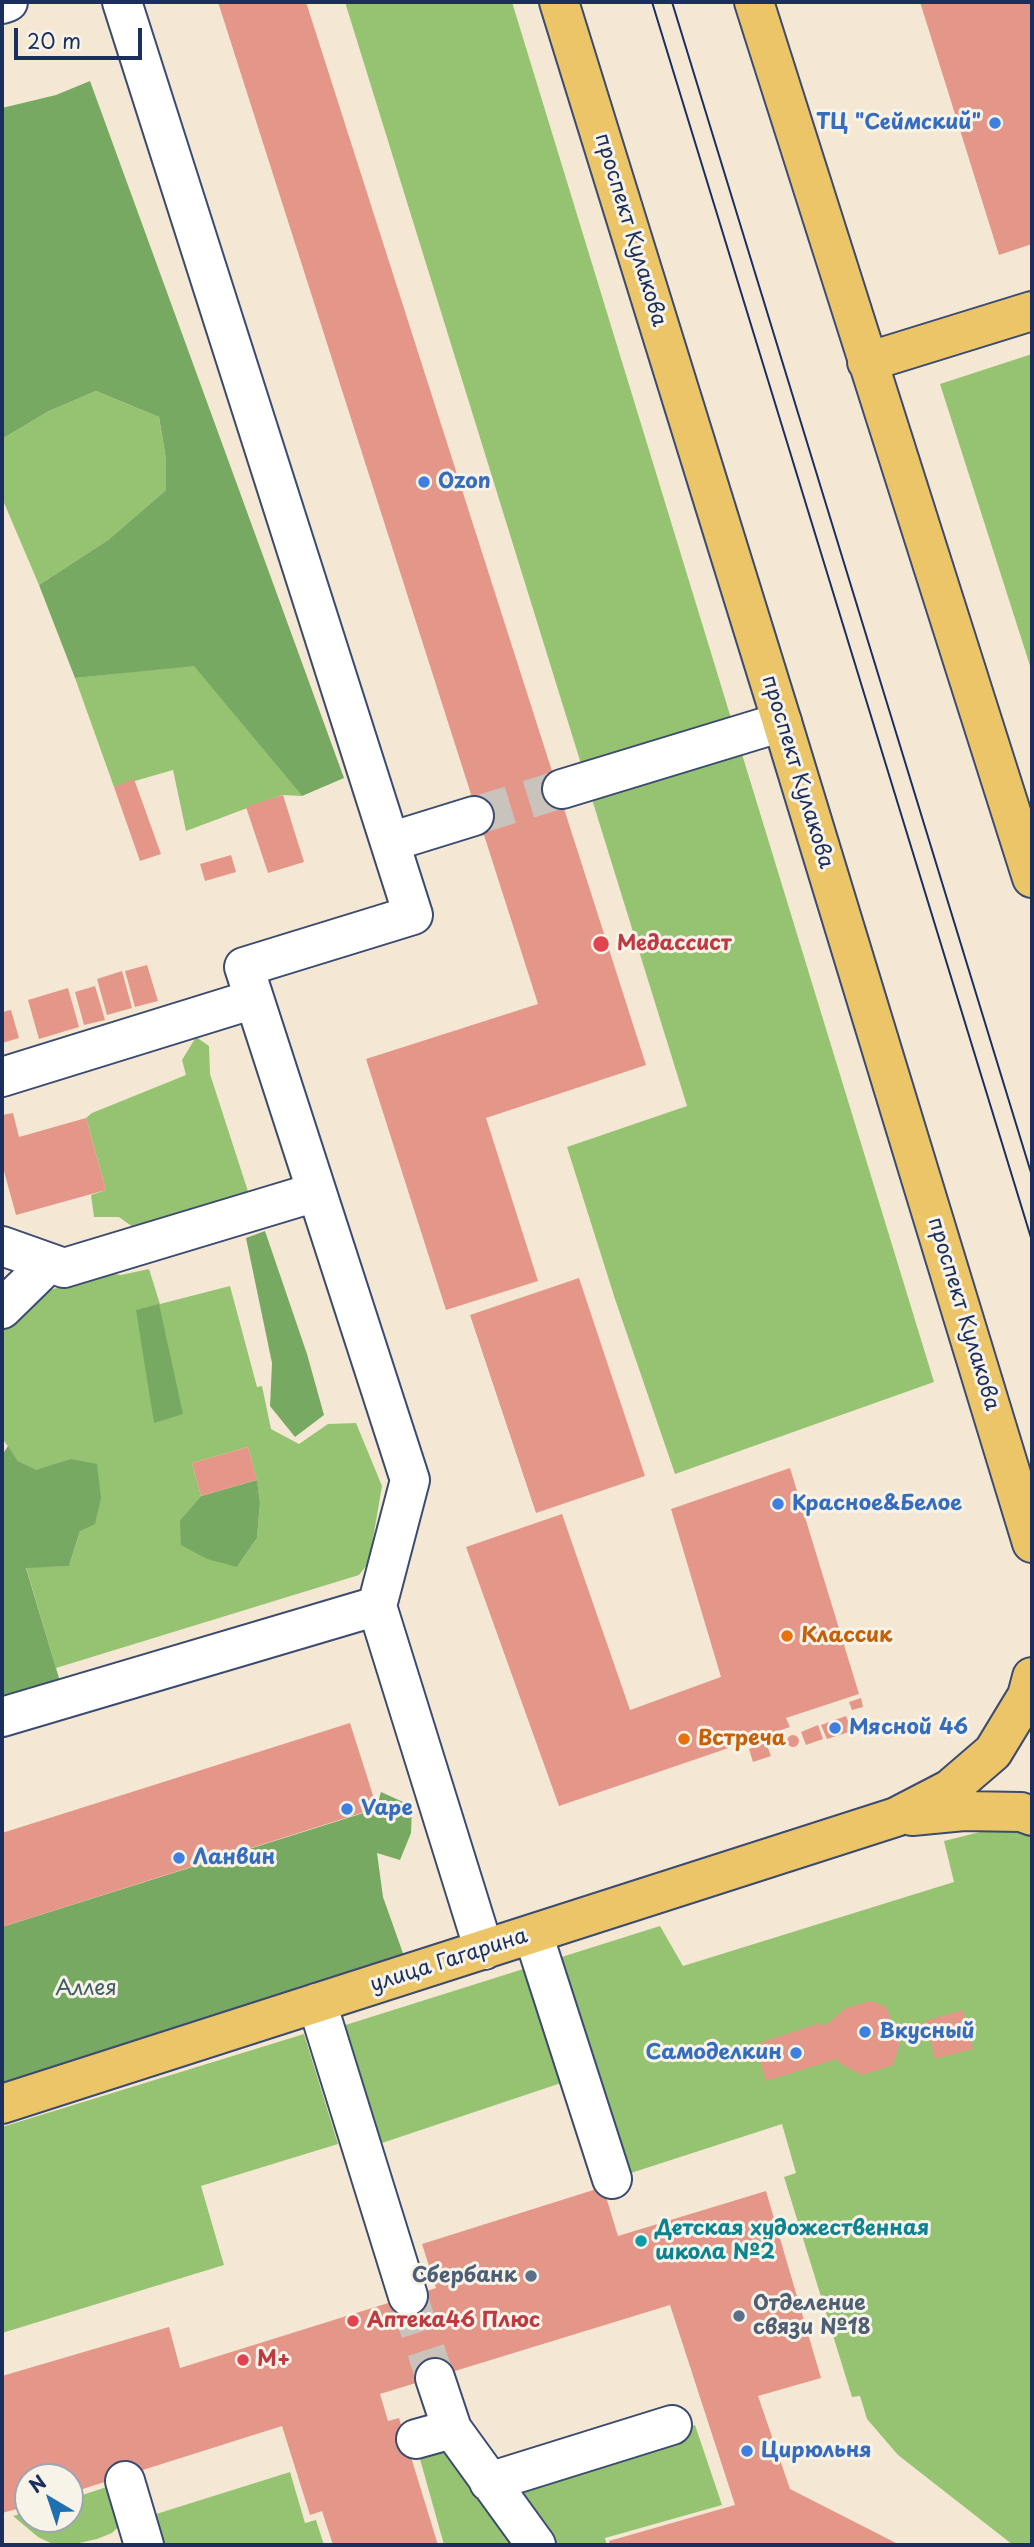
<!DOCTYPE html>
<meta charset="utf-8">
<style>
body{margin:0}
#map{position:relative;width:1034px;height:2547px;overflow:hidden;background:#f4e8d4;font-family:"Playpen Sans",sans-serif}
canvas{display:block}
.frame{position:absolute;inset:0;border:4px solid #1b2f5e;pointer-events:none}
.north{position:absolute;left:14px;top:2463px;width:70px;height:70px;box-sizing:border-box;background:#f7f3e8;border:2px solid #9fa5b1;border-radius:50%;rotate:321deg;font-size:19px;font-weight:700;line-height:28px;text-align:center;color:#1b2f5e}
.north::after{content:'';display:block;margin:auto;width:24px;height:32px;background:#1f6fb2;clip-path:polygon(50% 0,100% 100%,50% 72%,0 100%)}
.scale{position:absolute;left:14px;top:28px;width:128px;height:32px;box-sizing:border-box;border:4px solid #1b2f5e;border-top:0;padding-left:9px;font-size:21px;line-height:24px;white-space:nowrap;color:#1b2f5e;-webkit-text-stroke:5px #f7f3e8;paint-order:stroke}
</style>
<div id="map">
<canvas width="1034" height="2547"></canvas>
<div class="frame"></div>
<div class="north">N</div>
<div class="scale">20 m</div>
</div>
<script>
const g = document.querySelector('canvas').getContext('2d');
g.lineJoin = 'round';
function fill(path, color) { g.fillStyle = color; g.fill(path, 'evenodd'); }
const poly = rows => new Path2D(rows.map(r => 'M' + r).join(''));
function stroke(path, color, width, dash) { g.strokeStyle = color; g.lineWidth = width; g.lineCap = dash ? 'butt' : 'round'; g.setLineDash(dash || []); g.stroke(path); }
function label(font, color, halo, rows, align = 'center') {
  g.font = font + ' "Playpen Sans",sans-serif'; g.lineWidth = 6; g.setLineDash([]); g.textBaseline = 'middle'; g.strokeStyle = halo; g.fillStyle = color; for (const [text, x, y, turn = 0] of rows) {
    g.save(); g.translate(x, y); g.rotate((+turn || 0) * Math.PI / 180); g.textAlign = isNaN(turn) ? turn : align; if (halo) g.strokeText(text, 0, 0); g.fillText(text, 0, 0); g.restore();
  }
}
const green = poly([
 [345,2,512,2,934,1382,675,1474,615,1299,567,1147,687,1106],
 [1032,354,1032,672,940,384],
 [96,391,159,417,166,459,166,490,108,540,39,585,2,498,2,439,49,411],
 [194,665,302,796,282,795,186,831,173,770,114,787,75,678],
 [196,1037,209,1046,210,1074,254,1210,203,1220,133,1227,119,1217,94,1217,91,1195,106,1190,86,1118,92,1113,186,1075,182,1060],
 [149,1269,160,1304,230,1286,257,1387,262,1386,271,1429,299,1444,328,1424,356,1423,382,1486,369,1562,359,1575,56,1668,26,1567,69,1566,80,1531,70,1459,36,1471,18,1461,2,1438,2,1326,35,1294,75,1283,100,1272,121,1275],
 [248,1447,257,1481,260,1503,257,1538,237,1567,180,1520,201,1496,192,1463],
 [1028,1820,1032,1824,1032,2545,1013,2545,898,2455,867,2419,860,2396,852,2397,784,2177,796,2173,782,2124,631,2173,597,2071,373,2146,336,2028,660,1926,683,1966,954,1882,944,1841],
 [304,2034,338,2144,201,2186,224,2265,2,2333,2,2127],
 [695,2425,722,2505,605,2538,607,2545,555,2545,551,2532,511,2483],
 [452,2448,517,2545,444,2545,420,2459],
 [290,2472,305,2523,316,2520,324,2545,163,2545,153,2515],
 [116,2484,121,2524,112,2533,97,2539,70,2545,55,2545,38,2537,13,2516,28,2512,28,2519,70,2519,70,2499]
]);
const forest = poly([
 [90,81,344,778,302,796,194,666,75,678,39,585,108,540,166,490,166,459,159,417,96,391,49,411,2,439,2,108,56,95],
 [265,1231,307,1354,324,1415,295,1437,270,1406,272,1363,246,1238],
 [159,1304,183,1414,154,1423,136,1310],
 [8,1446,18,1461,36,1470,70,1459,97,1464,101,1498,95,1524,80,1531,69,1566,26,1568,65,1698,2,1717,2,1497,4,1496,2,1455],
 [257,1480,260,1503,257,1538,237,1567,207,1559,181,1545,180,1520,201,1496],
 [381,1792,412,1806,411,1833,400,1860,377,1853,383,1897,410,1973,2,2104,2,1927,376,1809]
]);
const building = poly([
 [218,2,306,2,646,1065,486,1118,538,1281,446,1310,366,1059,538,1004],
 [920,2,1032,2,1032,244,999,255],
 [134,779,161,854,140,861,114,787],
 [283,795,304,862,268,873,246,807],
 [231,855,236,872,205,881,200,864],
 [147,965,158,1001,135,1007,125,971],
 [122,971,132,1008,107,1015,97,979],
 [95,986,105,1020,84,1025,75,992],
 [68,988,79,1027,39,1039,28,1000],
 [11,1010,19,1038,2,1043,2,1012],
 [13,1113,19,1137,86,1118,106,1190,16,1215,2,1164,2,1115],
 [579,1278,645,1476,536,1513,470,1315],
 [248,1447,257,1480,201,1496,192,1463],
 [790,1468,859,1694,786,1718,790,1727,559,1806,466,1547,562,1514,630,1710,721,1677,671,1509],
 [861,1698,863,1707,852,1710,849,1702],
 [846,1716,852,1731,827,1739,821,1725],
 [350,1723,377,1808,2,1927,2,1833],
 [818,1725,823,1739,806,1745,801,1732],
 '787 1741a6 6 0 1 1 12 0a6 6 0 1 1-12 0Z',
 [766,1743,771,1756,753,1762,749,1749],
 [871,2001,886,2007,900,2043,893,2065,862,2075,839,2063,837,2059,766,2081,756,2048,762,2042,817,2024,826,2025,846,2008],
 [963,2010,973,2049,935,2059,925,2021],
 [603,2187,618,2236,766,2191,821,2378,758,2396,790,2489,900,2545,610,2545,609,2541,735,2505,670,2305,380,2394,388,2421,399,2418,438,2545,333,2545,322,2511,310,2515,282,2426,70,2493,70,2477,28,2477,28,2506,2,2513,2,2376,169,2327,180,2368,433,2289,436,2288,422,2244]
]);
const minorTunnel = poly([
 [474,816,562,789],
 [408,2296,435,2378]
]);
const minor = poly([
 [122,2,413,915,244,967,410,1480,377,1606,484,1950],
 [2,4,8,2],
 [562,789,782,722],
 [390,842,474,816],
 [2,1077,254,999],
 [2,1246,64,1268,316,1192],
 [2,1309,49,1263],
 [2,1717,377,1606],
 [533,1934,612,2179],
 [317,2003,408,2296],
 [435,2378,452,2429,536,2545],
 [416,2439,452,2429],
 [125,2481,144,2545],
 [489,2482,672,2425]
]);
const major = poly([
 [559,2,782,722,1032,1543],
 [754,2,1032,878],
 [867,362,1032,311],
 [912,1816,964,1811,1021,1812,1032,1816],
 [2,2104,896,1817,950,1789,993,1752,1027,1696,1032,1677]
]);
const tram = poly([
 [652,2,1032,1241],
 [672,2,1032,1176]
]);
const markers = [
 [995,123,7,"#3f7fe0"],
 [424,482,7,"#3f7fe0"],
 [601,944,9,"#e0444e"],
 [778,1504,7,"#3f7fe0"],
 [787,1636,7,"#e8710a"],
 [835,1728,7,"#3f7fe0"],
 [684,1739,7,"#e8710a"],
 [347,1809,7,"#3f7fe0"],
 [179,1858,7,"#3f7fe0"],
 [865,2032,7,"#3f7fe0"],
 [796,2053,7,"#3f7fe0"],
 [641,2241,7,"#0f9aa8"],
 [531,2276,7,"#5c6f8a"],
 [739,2316,7,"#5c6f8a"],
 [353,2321,7,"#e0444e"],
 [243,2360,7,"#e0444e"],
 [747,2451,7,"#3f7fe0"]
];
const shopNames = [
 ["ТЦ \"Сеймский\"",981,123,"right"],
 ["Ozon",438,482],
 ["Красное&Белое",792,1504],
 ["Мясной 46",849,1728],
 ["Vape",361,1809],
 ["Ланвин",193,1858],
 ["Вкусный",879,2032],
 ["Самоделкин",782,2053,"right"],
 ["Цирюльня",761,2451]
];
const streetNames = [
 ["проспект Кулакова",630,230,73],
 ["проспект Кулакова",797,772,73],
 ["проспект Кулакова",963,1314,73],
 ["улица Гагарина",449,1961,-18]
];
const healthNames = [
 ["Медассист",617,944],
 ["Аптека46 Плюс",367,2321],
 ["М+",257,2360]
];
const foodNames = [
 ["Классик",801,1636],
 ["Встреча",698,1739]
];
const parkNames = [
 ["Аллея",86,1989]
];
const cultureNames = [
 ["Детская художественная",655,2229],
 ["школа №2",655,2253]
];
const serviceNames = [
 ["Сбербанк",517,2276],
 ["Отделение",753,2304,"left"],
 ["связи №18",753,2328,"left"]
];
fill(green, '#96c371');
fill(forest, '#78a963');
fill(building, '#e49689');
stroke(minorTunnel, '#c9c3bc', 38, [38, 19]);
stroke(minor, '#3c4b70', 42);
stroke(major, '#3c4b70', 42);
stroke(minor, '#fff', 38);
stroke(major, '#edc569', 38);
stroke(tram, '#1b2f5e', 2);
for (const [x, y, r, color] of markers) { const dot = new Path2D(); dot.arc(x, y, r, 0, 2 * Math.PI); g.fillStyle = color; g.fill(dot); stroke(dot, '#f7f3e8', 2.5); }
label('bold 21px', '#366cbe', '#f7f3e8', shopNames, 'left');
label('21px', '#1b2f5e', '#f7f3e8', streetNames);
label('bold 21px', '#be3a42', '#f7f3e8', healthNames, 'left');
label('bold 21px', '#c56008', '#f7f3e8', foodNames, 'left');
label('21px', '#405b64', '#f7f3e8', parkNames);
label('bold 21px', '#0d838f', '#f7f3e8', cultureNames, 'left');
label('bold 21px', '#4e5e75', '#f7f3e8', serviceNames, 'right');
</script>
